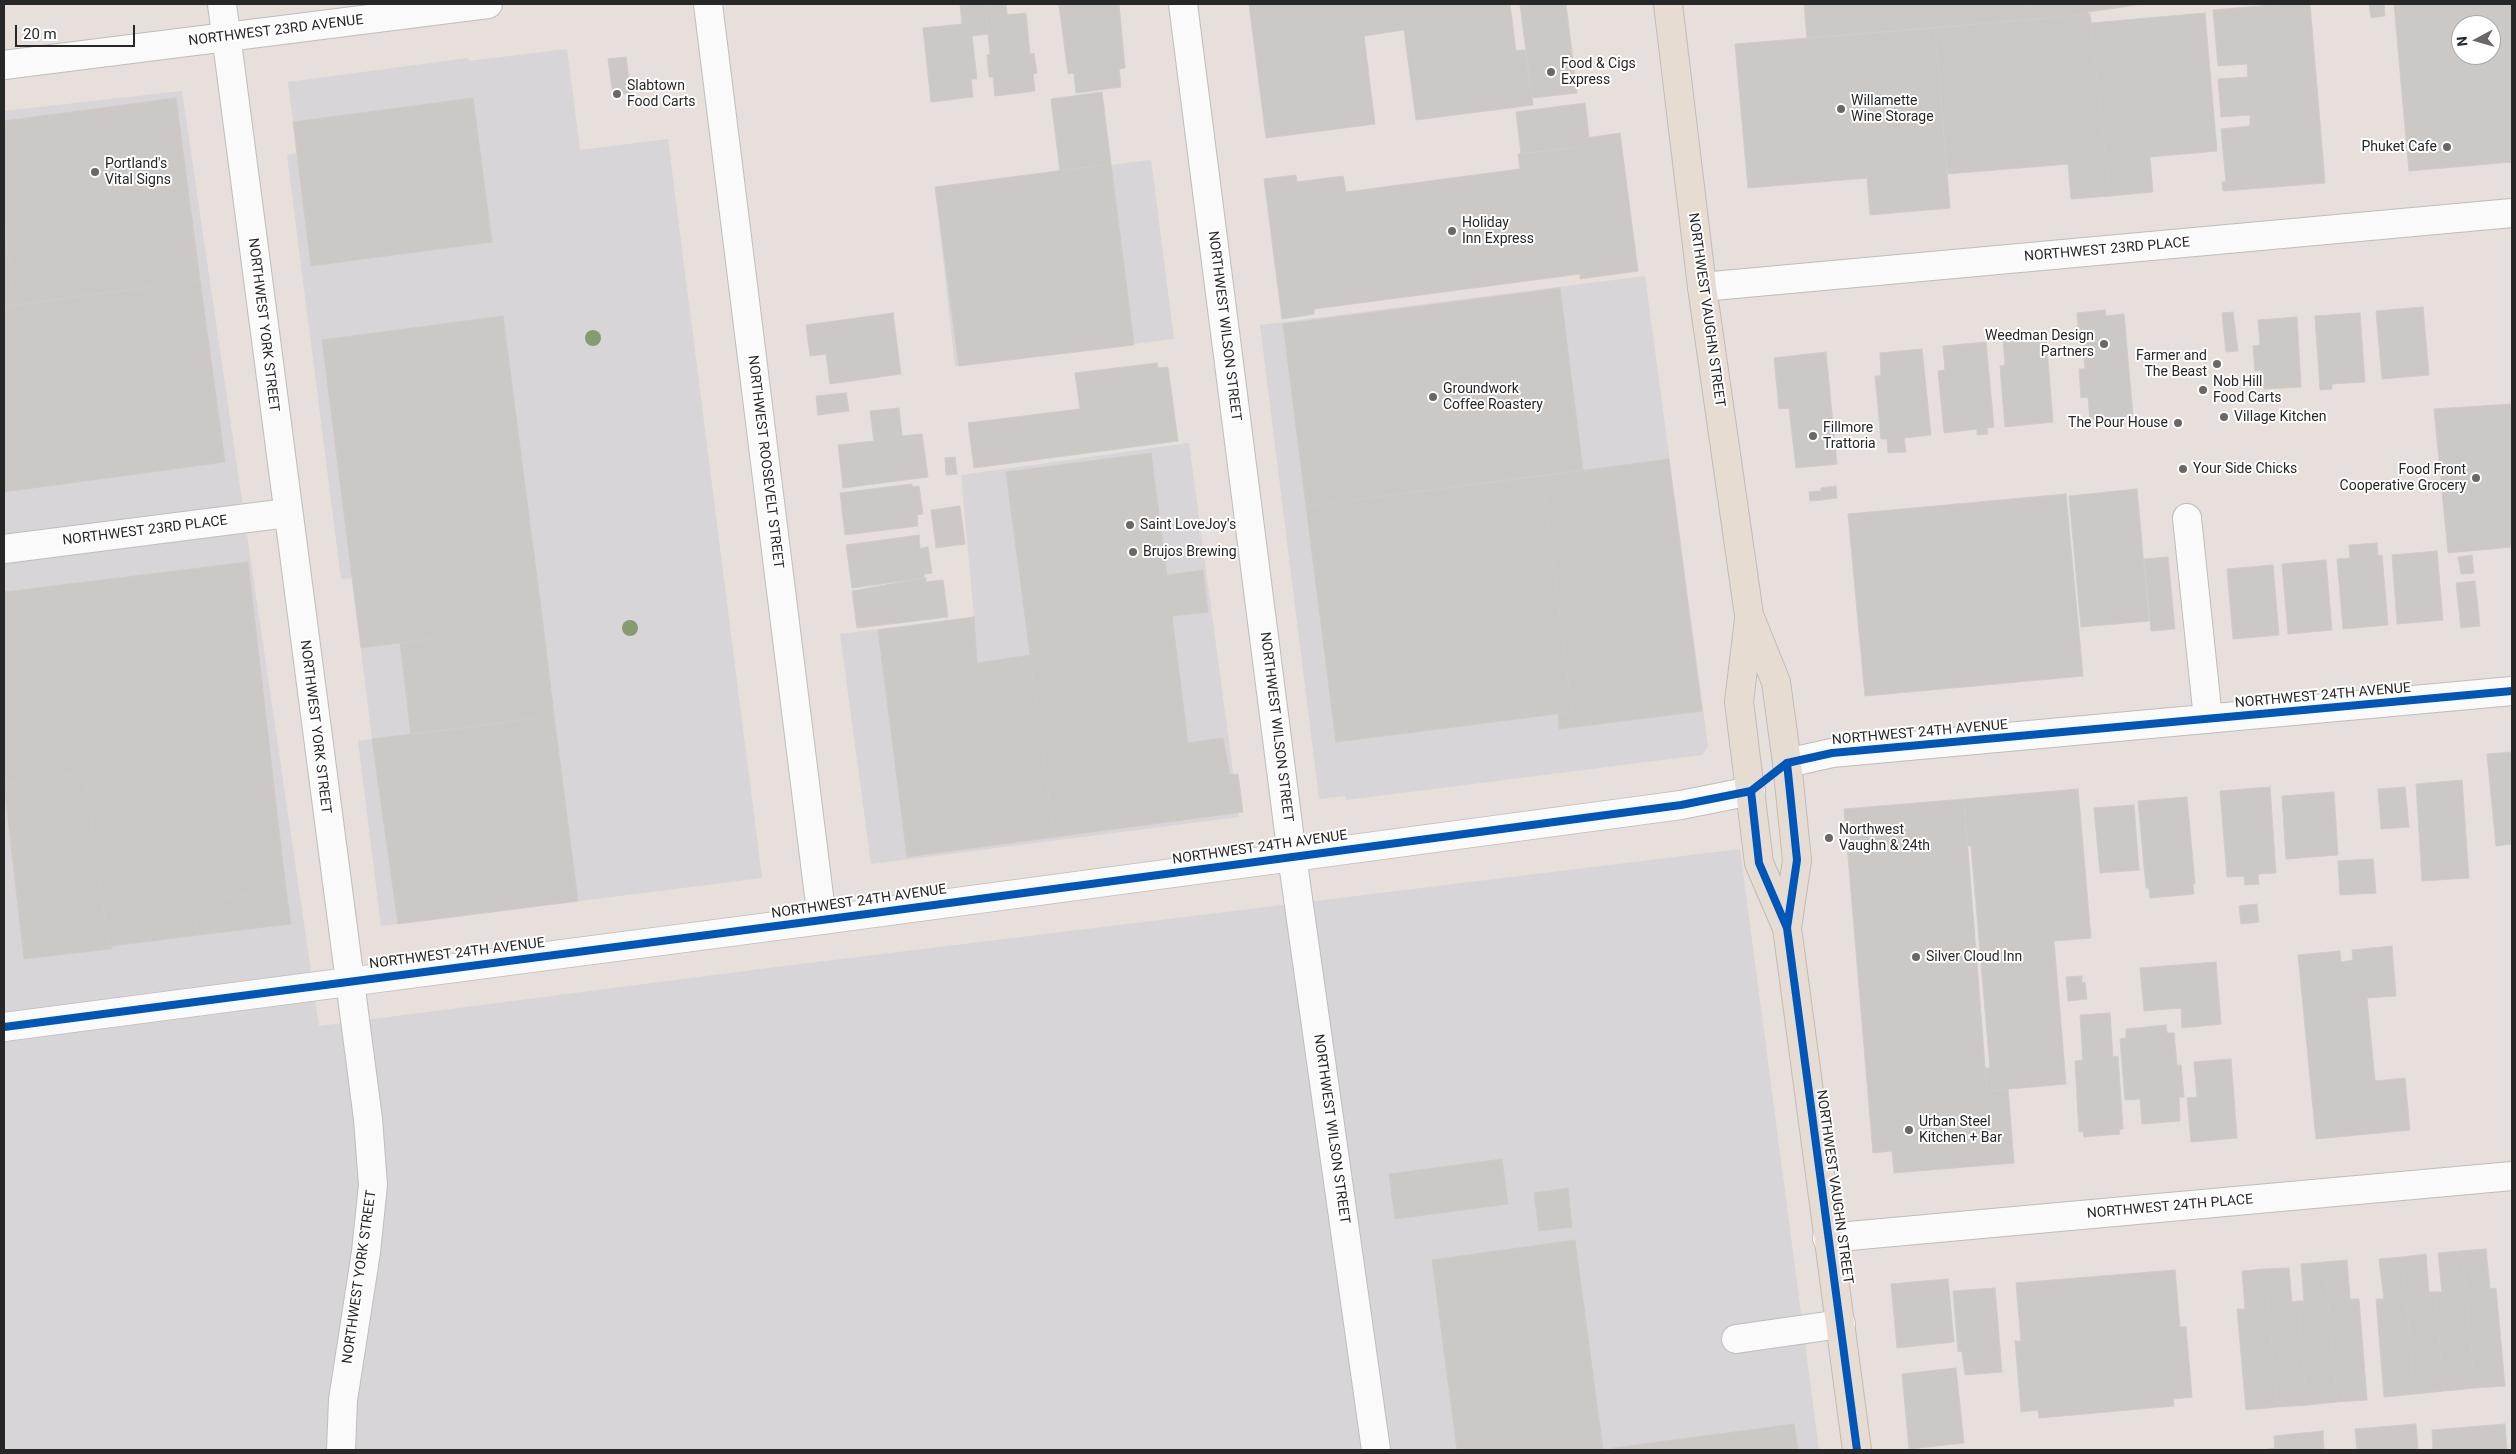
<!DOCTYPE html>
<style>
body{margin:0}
#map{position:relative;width:2516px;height:1454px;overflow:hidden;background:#e6dfdb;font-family:Roboto,sans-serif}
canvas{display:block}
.frame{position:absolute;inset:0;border:5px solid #272727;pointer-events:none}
.north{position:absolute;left:2451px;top:15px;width:50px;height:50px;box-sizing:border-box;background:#fff;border:1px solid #a9a9a9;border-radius:50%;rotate:264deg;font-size:14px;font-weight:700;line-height:20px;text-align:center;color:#272727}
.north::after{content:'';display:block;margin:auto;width:18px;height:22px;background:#6a6766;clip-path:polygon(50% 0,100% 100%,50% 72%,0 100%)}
.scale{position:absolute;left:15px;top:25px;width:120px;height:22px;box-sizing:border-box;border:2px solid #272727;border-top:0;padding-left:6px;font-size:15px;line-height:18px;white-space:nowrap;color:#272727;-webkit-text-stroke:4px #fff;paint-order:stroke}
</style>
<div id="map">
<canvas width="2516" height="1454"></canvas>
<div class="frame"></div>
<div class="north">N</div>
<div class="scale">20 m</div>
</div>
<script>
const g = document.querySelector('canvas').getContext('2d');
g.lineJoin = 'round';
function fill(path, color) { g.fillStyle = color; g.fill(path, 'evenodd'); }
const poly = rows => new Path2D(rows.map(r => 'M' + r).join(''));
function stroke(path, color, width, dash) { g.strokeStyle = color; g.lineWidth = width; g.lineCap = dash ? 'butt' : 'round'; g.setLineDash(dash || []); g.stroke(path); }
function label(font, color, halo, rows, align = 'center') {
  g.font = font + ' Roboto,sans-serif'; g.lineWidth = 4; g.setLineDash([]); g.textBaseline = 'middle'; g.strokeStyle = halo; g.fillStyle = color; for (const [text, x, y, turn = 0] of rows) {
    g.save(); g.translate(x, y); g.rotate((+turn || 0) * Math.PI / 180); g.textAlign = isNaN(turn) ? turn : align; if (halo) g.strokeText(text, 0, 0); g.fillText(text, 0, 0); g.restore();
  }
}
const industrial = poly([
 [567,49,580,150,668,139,762,878,381,926,358,741,372,739,352,578,341,579,287,155,297,153,288,82,468,58,469,61],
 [182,91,319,1026,776,967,1740,849,1819,1450,4,1450,4,111],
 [1151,160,1174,339,955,366,935,187],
 [1645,276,1708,746,1705,751,1702,755,1346,800,1345,796,1319,799,1260,325],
 [1189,443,1239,817,871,864,840,634,974,617,961,475]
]);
const building = poly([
 [960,4,985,4,988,34,972,36,977,79,971,79,973,97,931,102,923,28,962,24,960,4],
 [985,4,1006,4,1007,15,1026,13,1030,54,1034,53,1037,73,1033,74,1035,91,995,96,993,77,989,77,987,55,990,55,985,4],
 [1070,4,1119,4,1125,68,1119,69,1121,87,1076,93,1074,73,1068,74,1059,5,1070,4],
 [1249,4,1510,4,1516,51,1525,50,1533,105,1416,120,1404,30,1364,36,1375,124,1266,138,1249,4],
 [1530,4,1566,4,1577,93,1532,98,1520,5,1530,4],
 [1804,4,2026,4,2027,20,1807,38,1804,4],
 [2026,4,2143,4,2088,12,2088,14,2027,20,2026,4],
 [2285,4,2310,4,2325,183,2223,191,2222,182,2226,182,2221,129,2250,126,2250,115,2221,117,2218,79,2248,77,2247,64,2218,66,2213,10,2285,4],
 [2369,4,2384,4,2385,16,2371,18,2369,4],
 [2394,4,2512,4,2512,162,2409,171,2394,4],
 [2461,25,2491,25,2491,55,2461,55,2461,25],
 [2205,13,2217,151,2150,157,2153,192,2110,196,2091,23,2205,13],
 [2090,14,2110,196,2071,199,2068,164,1947,174,1935,28,2090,14],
 [1935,28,1950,208,1870,215,1867,178,1748,188,1735,44,1935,28],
 [626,57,631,93,613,95,608,59,626,57],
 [1102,92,1111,164,1060,171,1051,99,1102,92],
 [176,98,200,280,15,305,4,222,4,121,176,98],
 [473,98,492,242,311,266,293,122,473,98],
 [1585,103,1589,137,1586,138,1587,146,1521,154,1516,112,1585,103],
 [1620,133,1638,271,1580,279,1580,274,1314,309,1314,314,1282,319,1264,179,1296,175,1297,182,1343,176,1346,192,1520,169,1518,154,1587,146,1586,138,1620,133],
 [1111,164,1134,345,959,366,935,187,1111,164],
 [4,222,15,305,4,307,4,222],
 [200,280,225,462,4,492,4,307,200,280],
 [1560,288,1583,470,1306,506,1283,324,1560,288],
 [2423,307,2429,375,2382,379,2376,311,2423,307],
 [2105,310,2106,316,2124,314,2133,416,2090,420,2088,397,2081,398,2079,369,2085,369,2083,345,2079,345,2077,313,2105,310],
 [2233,312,2238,351,2226,352,2222,313,2233,312],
 [893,313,901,374,830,384,826,354,810,356,806,325,893,313],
 [2360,313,2365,382,2332,384,2332,389,2320,390,2315,316,2360,313],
 [503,316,543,624,361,648,322,340,503,316],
 [2297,317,2301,387,2264,389,2262,370,2255,371,2253,346,2260,345,2258,320,2297,317],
 [2046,337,2053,422,2005,427,2000,366,2005,365,2003,340,2046,337],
 [1986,342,1994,427,1987,428,1988,434,1977,435,1977,429,1944,433,1938,371,1945,370,1943,346,1986,342],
 [1922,349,1931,435,1904,438,1906,452,1888,453,1887,439,1881,439,1875,376,1881,376,1880,353,1922,349],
 [1826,352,1837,464,1796,468,1789,408,1779,409,1774,358,1826,352],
 [1157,363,1158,368,1168,367,1178,441,974,468,968,423,1080,409,1075,373,1157,363],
 [846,393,849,411,818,415,816,396,846,393],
 [2512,404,2512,547,2448,553,2434,409,2512,404],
 [899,408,902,436,922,434,928,477,843,488,838,445,874,441,870,411,899,408],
 [1151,453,1167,575,1203,570,1208,612,1172,616,1188,743,1223,738,1230,775,1238,774,1243,812,1054,837,1006,472,1151,453],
 [955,457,957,474,946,475,945,458,955,457],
 [1669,459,1702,711,1559,729,1558,714,1572,712,1542,476,1669,459],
 [1542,476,1572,712,1336,742,1306,506,1542,476],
 [912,484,912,487,919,486,923,514,917,515,918,526,845,535,840,493,912,484],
 [1836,486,1837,498,1822,500,1821,488,1836,486],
 [2137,489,2149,621,2081,627,2069,496,2137,489],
 [1821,491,1822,500,1810,501,1809,492,1821,491],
 [2066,494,2083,676,1865,696,1848,514,2066,494],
 [960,506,965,544,936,548,931,510,960,506],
 [919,535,920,549,928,547,932,573,924,574,924,578,852,588,846,545,919,535],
 [2377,543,2378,556,2382,555,2388,625,2343,629,2337,559,2350,558,2349,545,2377,543],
 [2437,551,2443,620,2397,624,2392,555,2437,551],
 [2472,555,2474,573,2461,574,2458,557,2472,555],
 [2168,557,2175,629,2151,631,2144,559,2168,557],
 [2326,560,2332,630,2288,634,2282,564,2326,560],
 [248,562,286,890,193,901,198,935,112,946,112,949,109,949,85,773,4,784,4,592,248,562],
 [2273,565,2279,635,2233,639,2227,569,2273,565],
 [924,578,926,578,926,582,943,580,948,617,857,628,852,591,924,578],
 [2475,581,2480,626,2461,628,2456,583,2475,581],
 [974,617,977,663,1030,655,1054,837,907,857,878,630,974,617],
 [543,624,554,716,411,735,400,643,543,624],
 [554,716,578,901,398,924,372,739,554,716],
 [2512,752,2512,844,2496,846,2487,754,2512,752],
 [85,773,109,949,24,959,4,784,85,773],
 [2462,780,2469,878,2422,881,2416,784,2462,780],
 [2270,787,2276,873,2258,874,2259,884,2245,885,2244,876,2227,877,2220,791,2270,787],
 [2405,787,2409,827,2381,829,2378,789,2405,787],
 [2078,789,2091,938,2054,941,2066,1084,1987,1091,1985,1068,1990,1068,1971,846,1967,846,1964,799,2078,789],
 [2334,792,2338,855,2286,859,2282,796,2334,792],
 [2187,797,2195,884,2193,884,2194,894,2150,898,2149,888,2146,888,2138,801,2187,797],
 [1964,799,1987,1091,2008,1089,2014,1163,1894,1173,1892,1151,1873,1153,1844,809,1964,799],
 [2134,805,2139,870,2100,873,2094,808,2134,805],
 [2373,859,2376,893,2340,895,2338,861,2373,859],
 [286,890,291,924,198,935,193,901,286,890],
 [2257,904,2259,922,2241,924,2239,906,2257,904],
 [2392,946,2396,996,2367,998,2375,1081,2405,1078,2410,1130,2316,1139,2298,955,2340,951,2341,962,2353,960,2352,950,2392,946],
 [2216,962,2221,1024,2182,1028,2181,1008,2144,1011,2140,968,2216,962],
 [2082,976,2082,983,2085,982,2087,999,2068,1001,2066,977,2082,976],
 [2110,1013,2113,1057,2118,1056,2123,1129,2119,1129,2120,1134,2084,1137,2083,1131,2079,1132,2075,1061,2083,1060,2080,1015,2110,1013],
 [2166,1025,2167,1033,2174,1033,2177,1065,2181,1065,2184,1097,2179,1097,2180,1121,2142,1124,2140,1099,2125,1100,2120,1039,2126,1038,2126,1029,2166,1025],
 [2231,1059,2237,1138,2191,1142,2187,1098,2197,1097,2194,1062,2231,1059],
 [1502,1159,1508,1204,1395,1219,1389,1174,1502,1159],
 [1568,1188,1572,1227,1539,1231,1534,1193,1568,1188],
 [1575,1240,1603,1450,1457,1450,1432,1260,1575,1240],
 [2486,1249,2490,1289,2496,1288,2505,1386,2475,1388,2462,1251,2486,1249],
 [2462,1251,2475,1388,2444,1391,2435,1292,2442,1292,2438,1253,2462,1251],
 [2426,1254,2429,1292,2435,1292,2444,1391,2415,1394,2402,1257,2426,1254],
 [2402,1257,2415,1394,2384,1397,2376,1299,2384,1299,2379,1259,2402,1257],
 [2347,1260,2350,1299,2359,1299,2367,1400,2337,1402,2325,1262,2347,1260],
 [2325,1262,2337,1402,2307,1405,2298,1301,2304,1301,2301,1264,2325,1262],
 [2289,1268,2292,1302,2298,1301,2307,1405,2277,1407,2265,1269,2289,1268],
 [2265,1269,2277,1407,2246,1410,2237,1309,2245,1309,2242,1271,2265,1269],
 [2175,1270,2180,1327,2186,1327,2192,1397,2173,1399,2174,1406,2039,1418,2038,1410,2021,1412,2015,1341,2021,1341,2016,1283,2175,1270],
 [1948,1279,1954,1342,1897,1348,1891,1284,1948,1279],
 [1995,1288,2002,1372,1965,1375,1962,1351,1958,1352,1953,1291,1995,1288],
 [1956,1368,1964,1443,1909,1449,1902,1374,1956,1368],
 [1794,1424,1798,1450,1613,1450,1613,1448,1794,1424],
 [2416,1424,2418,1450,2357,1450,2355,1429,2416,1424],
 [2505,1424,2507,1450,2433,1450,2432,1430,2505,1424],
 [2323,1431,2324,1450,2262,1450,2275,1448,2274,1436,2323,1431]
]);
const minor = poly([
 [222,4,368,1119,373,1185,366,1252,343,1400,341,1450],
 [708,4,822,920],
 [1183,4,1292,856,1376,1450],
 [4,65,488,4],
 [1702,287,2512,213],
 [2187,518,2208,719],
 [4,549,287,513],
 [1787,763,1832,753,2512,691],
 [4,1027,822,920,1681,805,1751,791],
 [1827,1238,2512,1176],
 [1736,1339,1841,1324]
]);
const major = poly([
 [1668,4,1702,287,1749,615,1776,682,1787,763,1797,860,1787,928,1857,1450],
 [1749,619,1739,702,1759,863,1787,928]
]);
const cycleway = poly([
 [1787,763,1797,860,1787,928,1857,1450],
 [1751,791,1759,863,1787,928],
 [4,1027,822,920,1681,805,1751,791,1787,763,1832,753,2512,691]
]);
const trees = [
 [593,338],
 [630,628]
];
const markers = [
 [1551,72,5,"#6a6766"],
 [617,94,5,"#6a6766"],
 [1841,109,5,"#6a6766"],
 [2447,147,5,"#6a6766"],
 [95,172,5,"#6a6766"],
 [1452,231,5,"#6a6766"],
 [2104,344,5,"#6a6766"],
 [2217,364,5,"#6a6766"],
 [2203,390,5,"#6a6766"],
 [1433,397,5,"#6a6766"],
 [2224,417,5,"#6a6766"],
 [2178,423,5,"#6a6766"],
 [1813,436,5,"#6a6766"],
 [2183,469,5,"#6a6766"],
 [2476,478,5,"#6a6766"],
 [1130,525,5,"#6a6766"],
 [1133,552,5,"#6a6766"],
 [1829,838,5,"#6a6766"],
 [1916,957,5,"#6a6766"],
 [1909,1130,5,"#6a6766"]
];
const streetNames = [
 ["NORTHWEST 23RD AVENUE",276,31,-7],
 ["NORTHWEST 23RD PLACE",2107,250,-5],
 ["NORTHWEST VAUGHN STREET",1706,310,82],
 ["NORTHWEST YORK STREET",263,325,83],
 ["NORTHWEST WILSON STREET",1224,326,83],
 ["NORTHWEST ROOSEVELT STREET",765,462,83],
 ["NORTHWEST 23RD PLACE",145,531,-7],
 ["NORTHWEST 24TH AVENUE",2323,696,-5],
 ["NORTHWEST YORK STREET",315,727,83],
 ["NORTHWEST WILSON STREET",1276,727,83],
 ["NORTHWEST 24TH AVENUE",1920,733,-5],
 ["NORTHWEST 24TH AVENUE",1260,848,-8],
 ["NORTHWEST 24TH AVENUE",859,902,-8],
 ["NORTHWEST 24TH AVENUE",457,954,-7],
 ["NORTHWEST WILSON STREET",1331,1129,82],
 ["NORTHWEST VAUGHN STREET",1834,1187,82],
 ["NORTHWEST 24TH PLACE",2170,1207,-5],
 ["NORTHWEST YORK STREET",360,1277,-82]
];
const poiNames = [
 ["Food & Cigs",1561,64],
 ["Express",1561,80],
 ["Slabtown",627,86],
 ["Food Carts",627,102],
 ["Willamette",1851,101],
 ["Wine Storage",1851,117],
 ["Phuket Cafe",2437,147,"right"],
 ["Portland's",105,164],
 ["Vital Signs",105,180],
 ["Holiday",1462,223],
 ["Inn Express",1462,239],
 ["Weedman Design",2094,336,"right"],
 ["Partners",2094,352,"right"],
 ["Farmer and",2207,356,"right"],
 ["The Beast",2207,372,"right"],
 ["Nob Hill",2213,382],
 ["Food Carts",2213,398],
 ["Groundwork",1443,389],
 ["Coffee Roastery",1443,405],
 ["Village Kitchen",2234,417],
 ["The Pour House",2168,423,"right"],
 ["Fillmore",1823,428],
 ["Trattoria",1823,444],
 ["Your Side Chicks",2193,469],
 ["Food Front",2466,470,"right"],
 ["Cooperative Grocery",2466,486,"right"],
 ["Saint LoveJoy's",1140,525],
 ["Brujos Brewing",1143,552],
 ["Northwest",1839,830],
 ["Vaughn & 24th",1839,846],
 ["Silver Cloud Inn",1926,957],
 ["Urban Steel",1919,1122],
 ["Kitchen + Bar",1919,1138]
];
fill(industrial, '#d8d5d8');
fill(building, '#ccc8c5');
stroke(building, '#d1cbc8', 1);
stroke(minor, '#bfbdbd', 30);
stroke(major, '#bfbcbb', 30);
stroke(minor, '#fbfafa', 28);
stroke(major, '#e6dcd1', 28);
stroke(cycleway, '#0057b8', 8);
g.fillStyle = '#869b6f';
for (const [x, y] of trees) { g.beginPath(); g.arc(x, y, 8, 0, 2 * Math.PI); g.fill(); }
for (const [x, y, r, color] of markers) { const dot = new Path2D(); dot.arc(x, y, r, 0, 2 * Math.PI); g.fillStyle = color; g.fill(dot); stroke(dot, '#fff', 2); }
label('14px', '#272727', '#fff', streetNames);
label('14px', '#272727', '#fff', poiNames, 'left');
</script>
